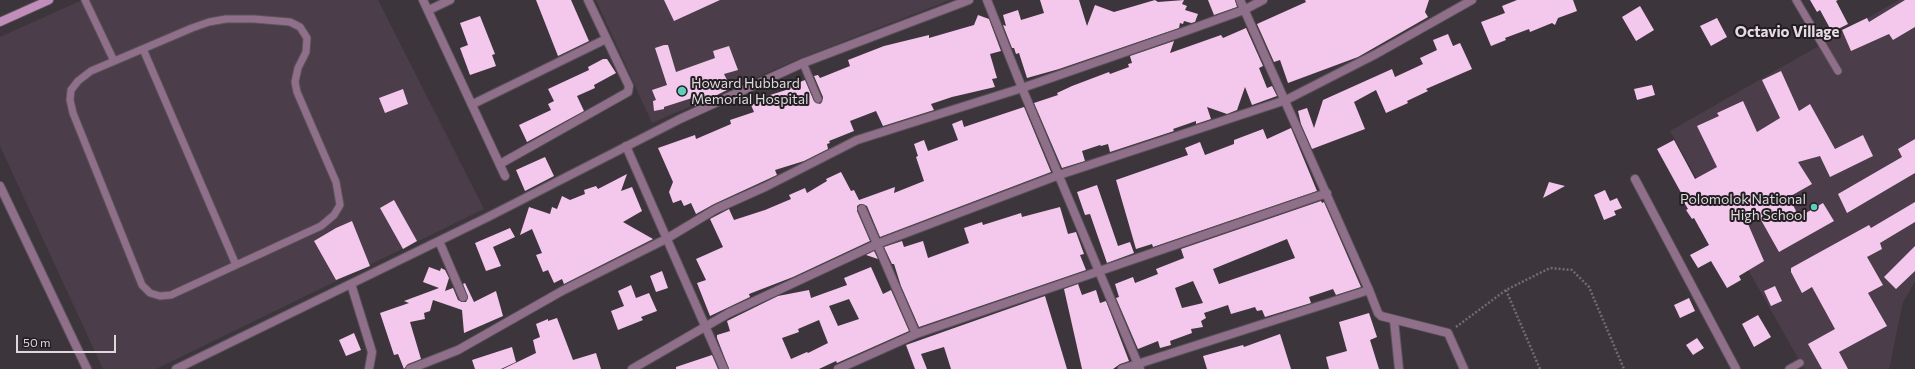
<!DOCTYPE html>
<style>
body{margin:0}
#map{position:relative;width:1915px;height:369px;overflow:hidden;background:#3d353c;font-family:Commissioner,sans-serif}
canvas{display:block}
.scale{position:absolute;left:16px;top:335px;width:100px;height:18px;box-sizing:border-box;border:2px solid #ded9dd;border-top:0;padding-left:5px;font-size:12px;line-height:14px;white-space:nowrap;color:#ded9dd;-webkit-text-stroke:3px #221e21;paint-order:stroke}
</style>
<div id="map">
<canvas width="1915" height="369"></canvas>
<div class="scale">50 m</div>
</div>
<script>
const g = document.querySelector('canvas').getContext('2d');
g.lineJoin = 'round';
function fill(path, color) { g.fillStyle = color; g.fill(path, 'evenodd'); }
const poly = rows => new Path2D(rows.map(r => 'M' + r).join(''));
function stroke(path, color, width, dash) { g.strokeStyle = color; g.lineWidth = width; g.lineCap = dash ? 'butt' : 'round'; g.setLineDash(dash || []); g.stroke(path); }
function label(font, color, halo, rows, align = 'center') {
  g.font = font + ' Commissioner,sans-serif'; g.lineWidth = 4; g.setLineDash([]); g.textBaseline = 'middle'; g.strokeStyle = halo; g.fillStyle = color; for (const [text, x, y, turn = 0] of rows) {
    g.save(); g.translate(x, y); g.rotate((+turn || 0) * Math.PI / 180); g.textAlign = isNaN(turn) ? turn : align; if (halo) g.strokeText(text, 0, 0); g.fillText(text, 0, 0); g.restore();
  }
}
const built = poly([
 [82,0,378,0,484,209,156,369,103,369,0,146,0,37],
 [596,0,950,0,801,58,652,123],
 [1899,0,1915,0,1915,282,1903,302,1889,369,1804,369,1670,131]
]);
const building = poly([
 [536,0,571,0,589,41,558,56],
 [664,0,720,0,674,21],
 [1040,0,1079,0,1087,26,1095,5,1114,12,1155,0,1158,2,1184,0,1182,4,1187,6,1185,10,1198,14,1195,22,1191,23,1184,21,1183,24,1180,23,1179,28,1059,69,1027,78,1019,53,1016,54,1014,48,1012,48,1003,25,1006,26,1003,15,1018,10,1021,20,1044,13],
 [1208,0,1235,0,1237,7,1214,15],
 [1305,0,1429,0,1425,12,1428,17,1358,57,1288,83,1280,60,1274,62,1257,24,1306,2],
 [1517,0,1573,0,1577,11,1558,18,1555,25,1552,23,1530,32,1529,29,1505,38,1506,40,1491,46,1481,22,1505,13,1502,6],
 [1810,0,1838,0,1836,1,1848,24,1832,32,1820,10,1817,12],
 [1905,0,1915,0,1915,27,1893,40,1889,34,1851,51,1842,30,1867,18,1869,22],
 [1640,6,1654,30,1636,41,1622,17],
 [978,15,989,19,1001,51,990,54,997,78,992,79,995,87,952,97,931,104,934,110,883,126,876,111,850,121,854,131,829,141,830,143,827,144,828,149,804,161,775,170,777,175,714,204,696,214,691,203,684,206,681,200,673,203,669,192,673,182,658,148,695,135,696,139,731,124,730,120,754,112,751,105,768,99,767,96,786,90,785,88,805,80,814,101,820,104,822,102,823,97,814,76,818,75,820,78,850,66,848,60,884,46,929,35,929,38,974,25],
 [480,16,495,54,492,55,496,66,470,75,460,48,468,45,460,23],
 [1717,18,1727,37,1711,46,1700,26],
 [1246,28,1263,66,1259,68,1267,88,1272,86,1277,96,1252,105,1245,87,1237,110,1227,114,1207,107,1211,119,1196,124,1196,121,1173,129,1174,131,1110,152,1108,144,1101,146,1100,145,1082,151,1085,161,1062,168,1034,103,1058,95,1057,93,1072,86,1109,72,1110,74,1129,67,1128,64,1132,63,1130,56,1174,41,1170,53,1221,35,1223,38],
 [1448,34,1453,46,1460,43,1472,69,1426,89,1428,91,1407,101,1408,103,1386,113,1376,90,1354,102,1365,129,1312,149,1301,124,1298,111,1307,108,1314,128,1323,100,1392,69,1395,77,1423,64,1420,58,1437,50,1433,40],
 [664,45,668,45,676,72,715,58,713,51,729,46,738,70,724,74,731,88,695,106,692,98,664,107,664,109,654,111,653,101,656,100,652,90,667,85,655,48],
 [603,59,607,59,616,73,594,85,595,88,577,96,584,111,527,142,519,125,551,110,548,104,554,101,548,89,589,70,588,67],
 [1781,71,1799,111,1810,104,1835,149,1863,135,1873,156,1830,177,1820,156,1798,162,1812,184,1789,197,1799,217,1823,203,1834,221,1779,252,1756,211,1745,217,1764,261,1739,276,1741,280,1727,288,1711,261,1698,268,1690,255,1709,245,1694,218,1692,219,1686,210,1688,209,1682,199,1684,198,1657,149,1674,140,1695,179,1717,167,1697,126,1719,116,1717,113,1743,101,1757,132,1780,118,1762,80],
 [1652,85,1655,95,1637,100,1634,89],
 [403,89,408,104,385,113,379,98],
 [1024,107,1051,172,880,237,867,206,860,204,857,206,857,211,870,241,793,277,749,294,750,297,710,316,697,283,706,280,696,259,723,247,710,219,729,209,734,220,765,210,791,199,789,195,805,188,807,193,827,181,826,179,841,172,851,191,854,190,859,200,895,187,894,193,924,181,916,157,918,156,914,144,924,140,928,151,958,140,952,124,962,120,964,127],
 [1291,128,1317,191,1153,247,1152,244,1136,249,1116,180,1188,155,1185,148,1200,142,1205,155,1234,144,1234,140,1263,129,1267,139],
 [1915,139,1915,173,1847,213,1838,194,1902,157,1898,149],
 [545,157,554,176,525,191,516,170],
 [627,174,621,191,632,187,642,211,623,222,653,239,564,284,562,279,554,283,548,270,543,272,536,255,542,253,532,229,520,235,529,207,550,214,552,207,557,209,562,196,570,200,585,194,584,190,596,186,598,189],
 [1549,182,1565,186,1543,198],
 [1097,185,1118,246,1130,242,1134,253,1107,263,1090,214,1085,215,1077,192],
 [1605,190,1610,201,1617,198,1622,208,1614,211,1616,215,1604,220,1594,195],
 [394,200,417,241,403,249,380,208],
 [1321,201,1322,203,1324,202,1361,287,1336,295,1333,289,1309,297,1311,303,1265,317,1262,310,1257,311,1255,307,1231,314,1228,305,1204,313,1206,318,1201,321,1203,327,1191,329,1192,333,1170,341,1171,345,1160,348,1158,341,1138,349,1116,298,1119,297,1115,284,1133,277,1135,283,1158,274,1156,269,1184,258,1181,249],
 [1287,239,1295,258,1219,284,1213,269],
 [1193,281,1203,303,1182,308,1175,288],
 [1915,202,1915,222,1880,243,1882,249,1867,257,1883,285,1868,293,1887,326,1839,352,1848,369,1822,369,1808,344,1835,329,1812,287,1802,293,1791,272,1791,268,1869,225,1871,228],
 [1060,207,1068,234,1076,232,1084,254,1080,255,1086,270,919,327,901,286,894,264,892,264,884,247,902,241,904,247,923,241,928,258,969,243,964,228,982,222,983,225,1021,213,1022,217],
 [352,221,370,266,336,280,314,241,336,228],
 [510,228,515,237,493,247,501,266,486,271,475,243],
 [1915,246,1915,271,1896,289,1884,277],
 [874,251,878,259,866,255],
 [429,267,440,271,441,268,445,270,449,278,445,291,453,288,458,300,462,302,466,302,468,298,463,284,465,283,474,302,496,291,503,316,464,333,462,310,433,300,430,311,424,313,425,319,410,322,421,359,408,364,404,369,398,354,394,355,380,313,409,303,404,301,439,288,423,282],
 [871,267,883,294,891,290,909,331,837,363,836,361,819,369,729,369,717,338,717,335,730,331,727,321,778,296,809,290,811,298,847,285,844,278],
 [849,299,859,319,838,326,829,306],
 [819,320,828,343,808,353,807,352,791,359,782,338,799,332,798,329],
 [662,271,668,288,656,292,650,276],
 [1078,284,1082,295,1096,290,1100,303,1106,301,1129,361,1120,364,1113,369,1082,369,1064,289],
 [631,285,636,298,649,293,657,311,641,317,643,320,618,330,611,311,624,306,618,291],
 [1775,286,1782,301,1771,306,1764,291],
 [1045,296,1067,369,951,369,944,347,921,354,927,369,915,369,906,345],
 [1689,298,1695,311,1680,318,1674,305],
 [1369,313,1377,337,1370,340,1379,369,1329,369,1326,357,1347,351,1339,322],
 [1758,315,1771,337,1754,347,1742,324],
 [557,318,573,360,596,353,601,369,503,369,536,353,533,340,540,337,536,324,548,319,548,321],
 [354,333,361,350,346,356,339,340],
 [1280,334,1291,369,1207,369,1203,356,1243,345,1244,347],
 [1697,338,1704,348,1693,355,1686,345],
 [512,347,516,362,501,369,475,369,472,360],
 [712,355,718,369,676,369,676,367]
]);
const path = poly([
 [1506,290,1540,369],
 [1456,327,1506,290,1550,268,1572,270,1589,287,1624,369]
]);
const service = poly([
 [85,0,114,61],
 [1796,0,1838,71],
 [226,19,254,19,290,22,300,27,307,38,306,52,298,68,295,82,297,92,336,182,340,205,334,215,321,226,171,295,160,296,150,293,142,285,73,113,70,100,71,90,78,81,91,71,192,28,209,22,226,19],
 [143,49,236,265],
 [803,63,818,99],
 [1789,369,1800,363]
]);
const minor = poly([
 [423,0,505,176],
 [987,0,1022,88,1140,369],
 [429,10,450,0],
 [473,104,606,39],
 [626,146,724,369],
 [500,164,628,92,629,86,588,0],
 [1635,179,1736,369],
 [862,209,916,334],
 [439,241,463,297],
 [351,284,372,352,369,369],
 [1369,290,1378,313,1381,316,1448,333,1464,369],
 [1394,320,1399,369],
 [176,369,488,217,680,119,803,63,969,0],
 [410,369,458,350,562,291,666,239,716,209,765,187,857,140,1022,88,1180,33,1244,10,1263,0],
 [632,369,729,313,877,244,1059,175,1286,100,1376,54,1472,0],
 [838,369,916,334,1327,193],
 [1122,369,1369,290,1240,0]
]);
const tertiary = poly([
 [0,186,87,369]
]);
const secondary = poly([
 [0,22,49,0]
]);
const markers = [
 [682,91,5,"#5bcebc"],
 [1814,207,4,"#5bcebc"]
];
const poiNames = [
 ["Howard Hubbard",691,83],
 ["Memorial Hospital",691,99],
 ["Polomolok National",1806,199,"right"],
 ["High School",1806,215,"right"]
];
const neighbourhoodNames = [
 ["Octavio Village",1787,32]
];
fill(built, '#4b3d49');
fill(building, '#f4c7ed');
stroke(service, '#5a5359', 9);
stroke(minor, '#5a5359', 10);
stroke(tertiary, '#5a5359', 10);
stroke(secondary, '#5a5359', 10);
stroke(path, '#726b71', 2.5, [2, 2]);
stroke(service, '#906f8b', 7);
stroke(minor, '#906f8b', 8);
stroke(tertiary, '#906f8b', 8);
stroke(secondary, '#c18dba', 8);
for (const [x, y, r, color] of markers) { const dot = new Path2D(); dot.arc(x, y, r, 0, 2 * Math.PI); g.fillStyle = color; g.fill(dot); stroke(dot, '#221e21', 1.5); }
label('14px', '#ded9dd', '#221e21', poiNames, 'left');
label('bold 15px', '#e7dce5', '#221e21', neighbourhoodNames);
</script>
